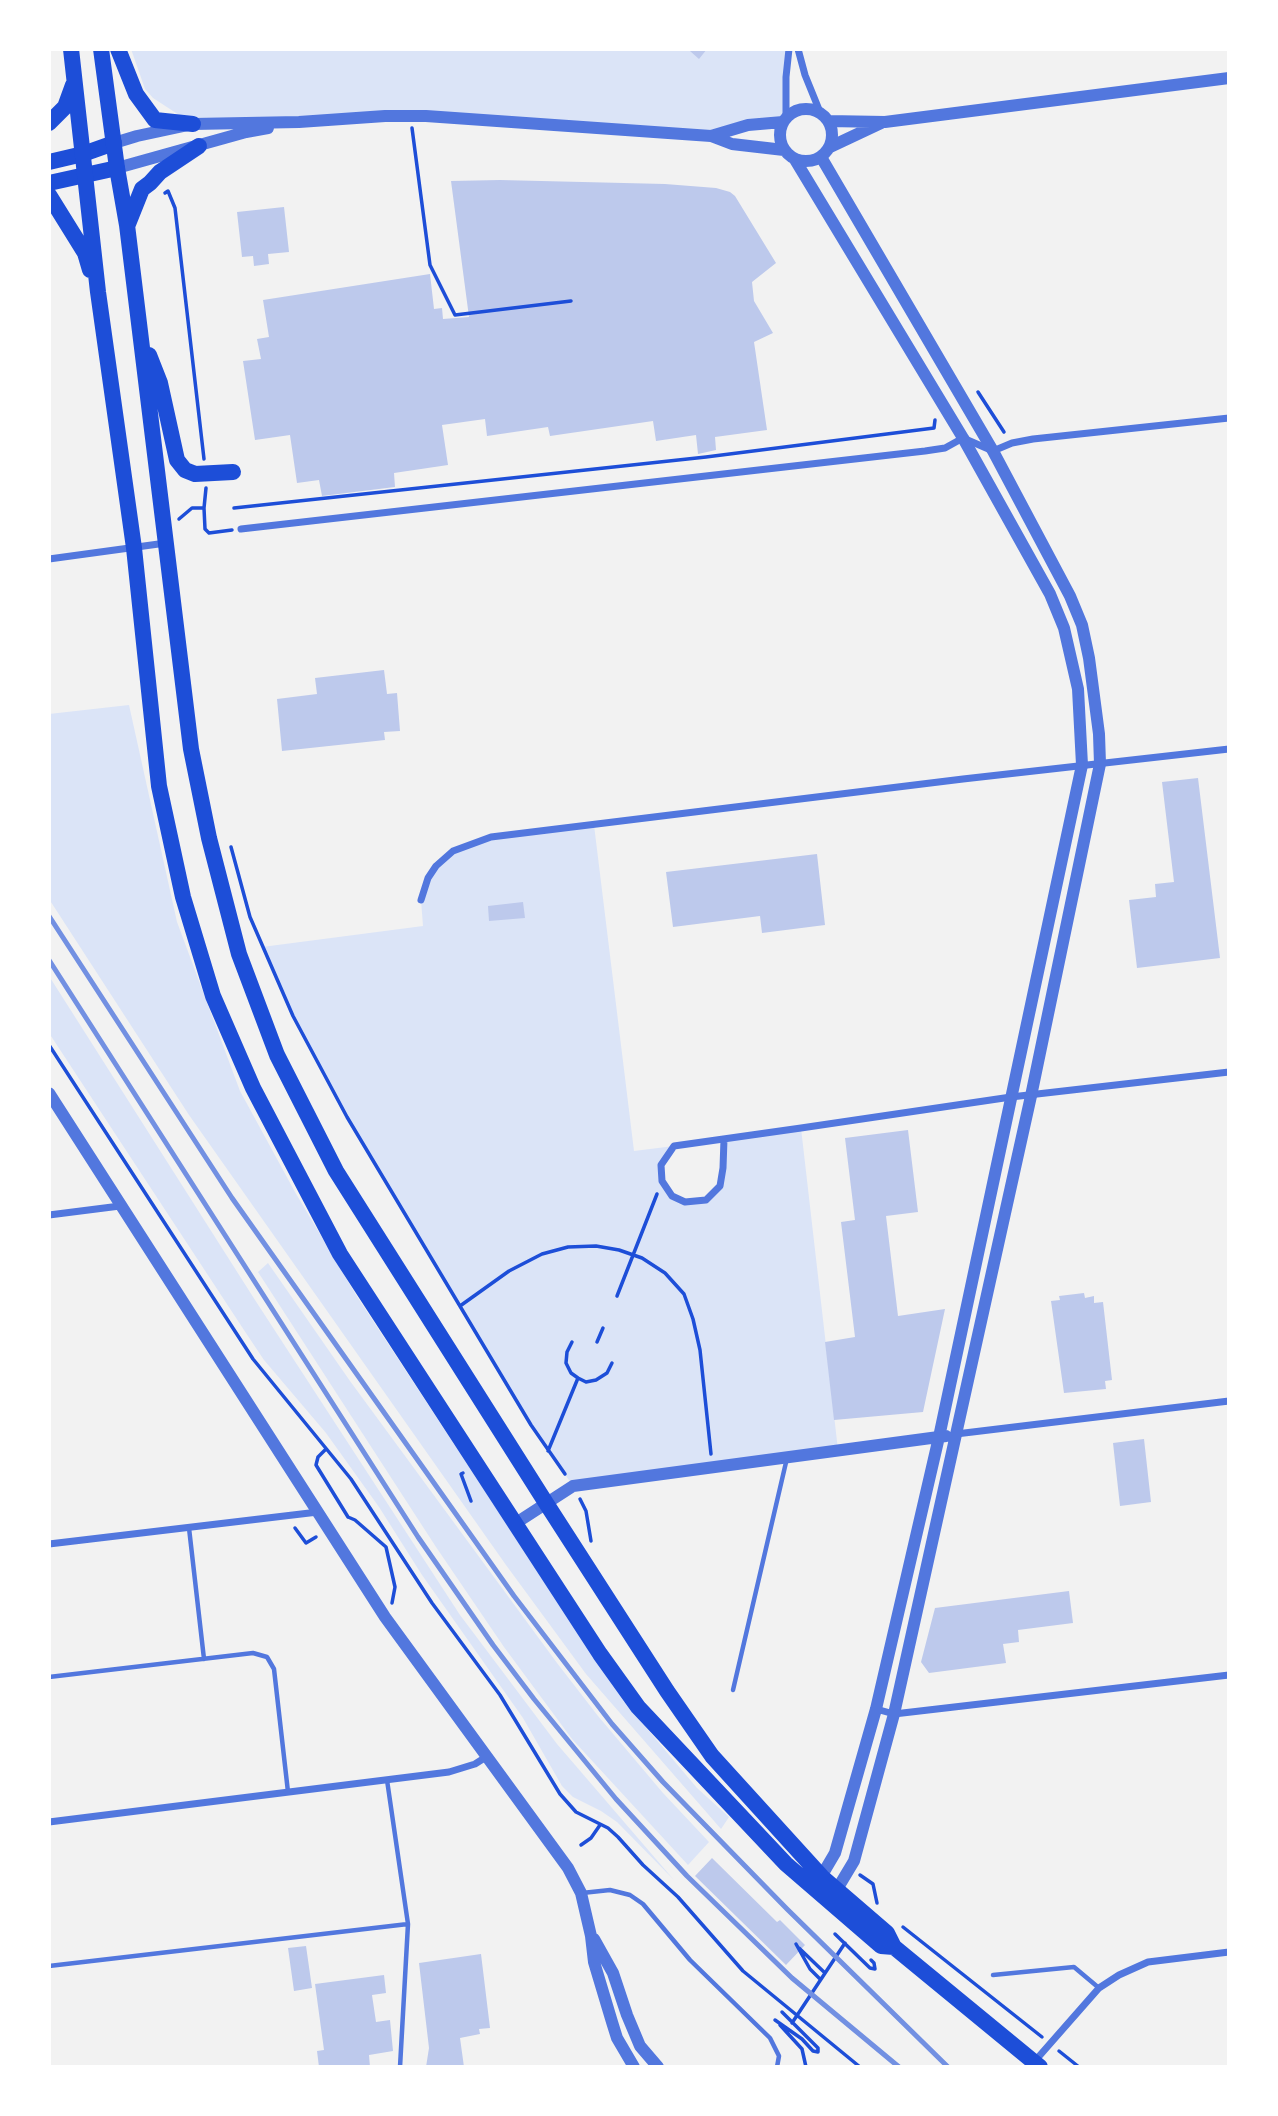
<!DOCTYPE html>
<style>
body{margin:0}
#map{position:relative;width:1278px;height:2116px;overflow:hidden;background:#f2f2f2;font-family:Georgia,serif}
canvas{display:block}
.frame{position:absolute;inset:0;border:51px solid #fff;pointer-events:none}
</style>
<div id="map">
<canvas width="1278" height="2116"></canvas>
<div class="frame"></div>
</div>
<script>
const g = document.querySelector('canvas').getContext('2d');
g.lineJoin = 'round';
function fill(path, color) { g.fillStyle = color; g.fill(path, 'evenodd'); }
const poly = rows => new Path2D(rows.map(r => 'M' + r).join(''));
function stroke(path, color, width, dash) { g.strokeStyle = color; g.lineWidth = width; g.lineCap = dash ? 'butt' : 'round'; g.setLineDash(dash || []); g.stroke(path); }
const green = poly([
 [131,49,789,49,786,119,711,136,480,118,193,124,153,98,145,89],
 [129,705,177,922,240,1091,295,1192,356,1295,603,1671,638,1718,697,1788,729,1817,721,1829,586,1674,506,1565,189,1115,49,899,49,714],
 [594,825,634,1151,674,1146,661,1165,662,1181,672,1196,685,1202,706,1200,720,1186,724,1139,801,1128,838,1450,573,1486,531,1425,347,1117,293,1016,262,947,423,926,421,900,428,878,453,851,491,837],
 [49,976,255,1300,460,1615,557,1744,674,1880,617,1822,601,1811,573,1797,562,1786,523,1718,422,1575,379,1507,326,1433,264,1360,242,1327,49,1033],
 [268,1263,350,1381,557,1663,598,1716,663,1793,709,1842,688,1865,572,1739,504,1647,436,1547,258,1272]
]);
const building = poly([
 [691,49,707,49,699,59,690,51],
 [500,180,665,184,716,188,730,192,735,196,776,263,752,282,754,301,773,333,754,342,767,430,715,437,716,450,698,454,696,435,656,441,653,421,550,436,548,427,487,436,485,419,442,425,448,465,394,473,395,487,322,496,319,480,297,483,290,435,255,440,243,361,261,359,257,339,269,337,263,300,430,274,434,309,442,308,443,319,469,317,451,181],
 [284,207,289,252,268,254,269,264,254,266,253,256,242,257,237,212],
 [384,670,387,694,397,693,400,731,384,732,385,740,282,751,277,699,317,694,315,678],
 [1198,778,1220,958,1137,968,1129,900,1156,897,1155,884,1174,882,1162,782],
 [817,854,825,925,762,933,760,916,673,927,666,872],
 [523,902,525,918,489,921,488,906],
 [908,1130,918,1212,886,1216,898,1316,945,1309,923,1412,834,1420,825,1342,855,1337,841,1222,855,1220,845,1138],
 [1084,1293,1085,1298,1094,1296,1094,1303,1103,1302,1112,1380,1105,1381,1106,1389,1064,1393,1051,1301,1060,1300,1059,1296],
 [1144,1439,1151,1502,1120,1506,1113,1443],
 [1069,1591,1073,1623,1018,1630,1019,1642,1003,1644,1006,1663,929,1673,921,1662,935,1608],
 [712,1858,777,1922,780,1920,805,1945,786,1965,695,1876],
 [306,1946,312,1988,294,1991,288,1948],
 [481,1954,490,2028,479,2029,480,2034,460,2038,464,2067,426,2067,429,2048,419,1963],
 [384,1975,386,1993,372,1995,376,2022,390,2020,393,2051,369,2055,370,2067,319,2067,317,2051,324,2050,315,1984]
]);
const path = poly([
 [412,128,430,265,455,315,571,301],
 [165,193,168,191,175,208,204,459],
 [978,392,1004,432],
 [206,488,204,508,205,529,209,533,232,530],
 [234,508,706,457,934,428,935,420],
 [179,519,192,508,204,508],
 [231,847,250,917,293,1016,347,1117,531,1425,565,1474],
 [49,1045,253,1359,351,1479,432,1603,500,1695,560,1794,576,1812,608,1828,618,1837,643,1865,678,1897,743,1971,860,2067],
 [617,1296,657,1194],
 [460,1306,509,1271,542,1254,568,1247,596,1246,619,1250,642,1258,665,1273,684,1294,693,1319,700,1350,711,1454],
 [572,1342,567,1352,566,1363,571,1373,578,1378,586,1382,596,1380,607,1373,612,1363],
 [597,1342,603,1328],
 [326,1449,318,1457,316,1465,348,1517],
 [548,1451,578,1378],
 [463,1473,461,1474,471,1501],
 [580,1499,586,1511,591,1541],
 [348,1517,355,1520,386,1547,395,1587,392,1603],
 [295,1528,306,1543,316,1537],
 [581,1845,591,1838,600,1825],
 [860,1875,873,1884,877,1903],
 [903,1927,1042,2037],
 [835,1934,870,1968,875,1969,874,1963,871,1960],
 [796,1944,810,1969,820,1979],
 [799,1948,825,1973],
 [775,2020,802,2039,813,2051,818,2052,818,2048,782,2012],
 [792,2023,845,1943],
 [780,2025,802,2049,806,2067],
 [1059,2051,1079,2067]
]);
const service = poly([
 [189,1528,204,1659],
 [49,1677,253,1653,267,1657,274,1669,288,1792],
 [733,1690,787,1458],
 [387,1780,408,1924,400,2067],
 [582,1893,610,1890,630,1895,643,1904,690,1960,770,2038,779,2056,777,2067],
 [49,1966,408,1924],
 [993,1975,1074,1967,1099,1988]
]);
const minor = poly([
 [798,49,805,75,820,112],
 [786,119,786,77,789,49],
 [241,529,925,451,945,448,963,438,993,451,1012,443,1033,439,1229,418],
 [49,559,166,543],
 [421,900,428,878,436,866,453,851,491,837,963,779,1229,749],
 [724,1139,723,1168,720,1186,706,1200,685,1202,672,1196,662,1181,661,1165,674,1146,801,1128,1011,1097,1229,1072],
 [49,1215,120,1206],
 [956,1434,1229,1401],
 [49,1544,318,1512],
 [876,1709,894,1714,1229,1675],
 [49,1822,449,1772,475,1764,486,1757],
 [1034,2062,1099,1988,1119,1975,1148,1962,1229,1952]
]);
const tertiary = poly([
 '780 135a26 26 0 1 1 52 0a26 26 0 1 1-52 0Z',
 [828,121,885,122,1229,78],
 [711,136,748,125,783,122],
 [114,143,137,136,193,124,299,122,385,116,426,116,711,136,732,144,784,150],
 [830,147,881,123],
 [821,157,993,451,1070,596,1082,625,1089,658,1099,734,1100,764,1031,1096,894,1714,854,1861,833,1896],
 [794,158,963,438,1050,594,1064,628,1078,689,1082,765,939,1437,876,1709,835,1853,818,1882],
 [117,168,246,132,268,128],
 [49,1093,385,1617,568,1868,581,1893,591,1936,594,1962,612,2022,617,2038,634,2067],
 [516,1523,573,1486,946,1436],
 [594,1939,613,1973,627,2015,640,2046,658,2067]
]);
const primary = poly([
 [49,162,83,154,114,143],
 [49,183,117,168]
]);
const trunk = poly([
 [71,49,98,292,134,548,159,786,183,897,213,996,253,1088,340,1254,600,1654,638,1707,786,1864,881,1946,894,1947],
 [101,49,117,168,127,225,191,749,209,838,239,954,277,1055,336,1171,546,1503,667,1691,712,1756,822,1877,887,1933,894,1947,1040,2067],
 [118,49,136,94,155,120,193,124],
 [49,123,65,107,73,85],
 [49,195,85,253,90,270],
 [128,224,142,189,150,183,160,172,199,146],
 [149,355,160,383,177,460,185,470,195,474,233,472]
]);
const rail = poly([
 [49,916,232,1198,514,1596,612,1724,663,1782,787,1909,948,2067],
 [49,960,418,1537,493,1645,534,1699,616,1799,687,1876,792,1978,899,2067]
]);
fill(green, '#dbe4f7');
fill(building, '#bdc9ec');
stroke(path, '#1d4ed8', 3.5);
stroke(service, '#5277de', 4.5);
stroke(minor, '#5277de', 7);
stroke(tertiary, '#5277de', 12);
stroke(primary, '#1d4ed8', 16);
stroke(trunk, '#1d4ed8', 16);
stroke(rail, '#7290e2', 5);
</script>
